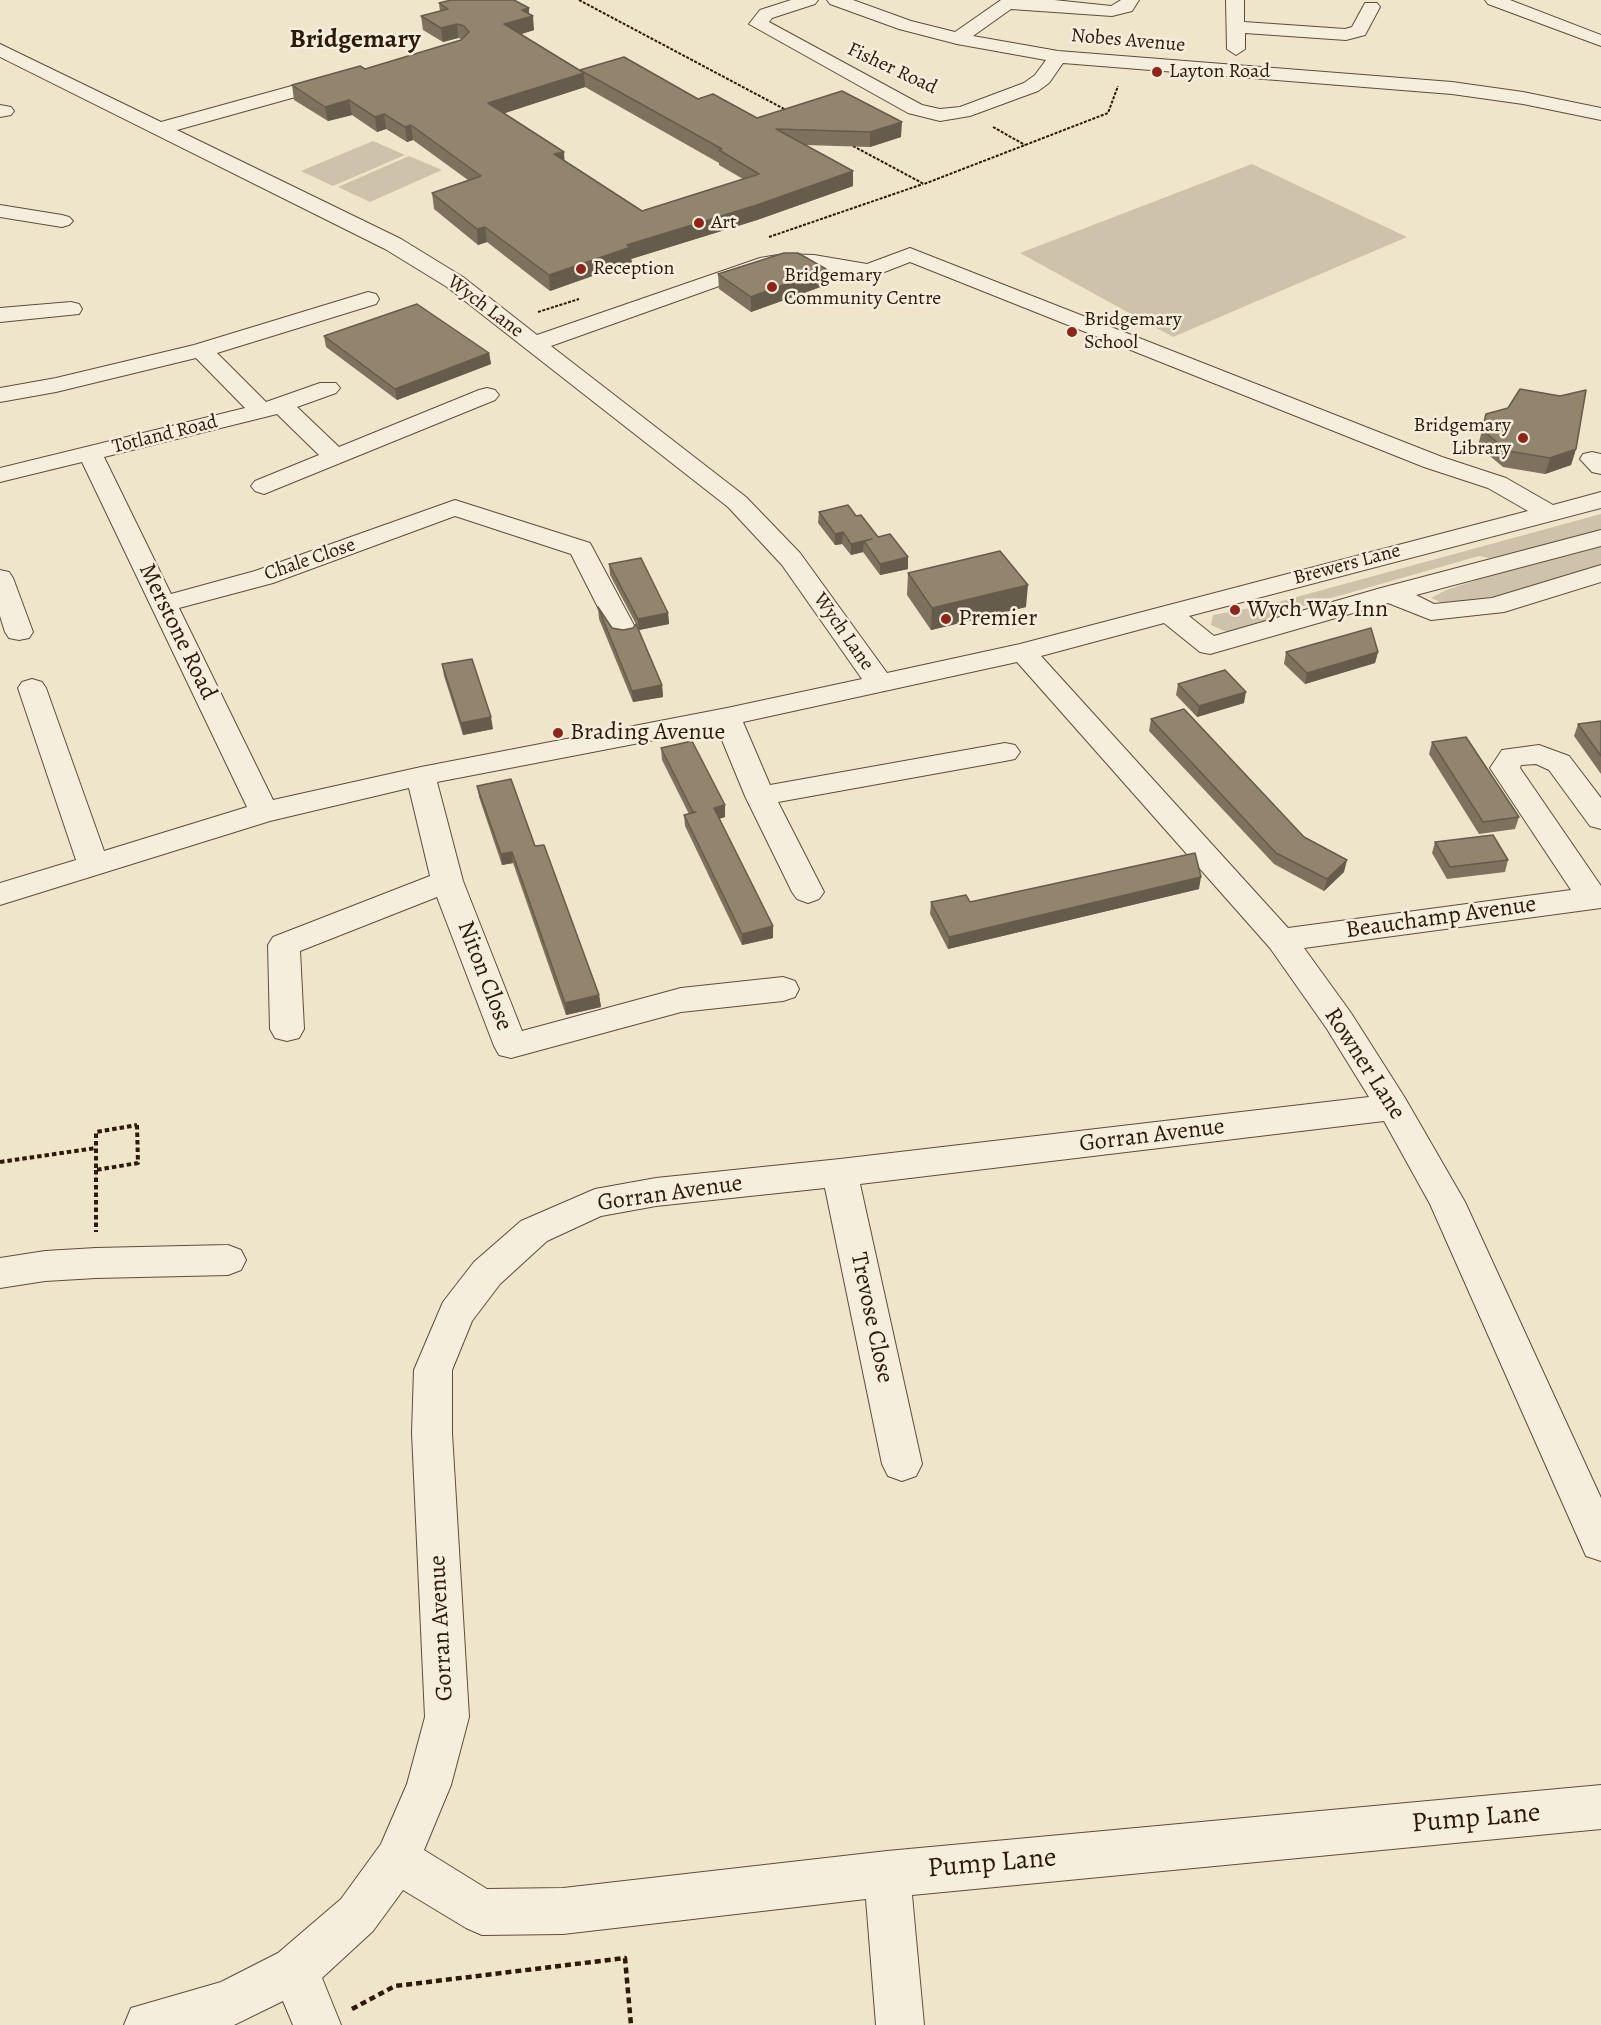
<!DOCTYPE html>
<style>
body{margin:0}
canvas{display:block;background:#efe5cb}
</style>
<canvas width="1601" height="2025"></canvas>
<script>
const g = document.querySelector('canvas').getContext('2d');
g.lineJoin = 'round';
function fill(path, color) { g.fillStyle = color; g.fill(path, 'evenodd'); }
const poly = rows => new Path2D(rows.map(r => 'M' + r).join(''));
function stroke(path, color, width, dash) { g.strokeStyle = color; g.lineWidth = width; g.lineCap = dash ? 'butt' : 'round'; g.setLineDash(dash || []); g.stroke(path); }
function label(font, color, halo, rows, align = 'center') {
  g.font = font + ' Alegreya,serif'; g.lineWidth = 5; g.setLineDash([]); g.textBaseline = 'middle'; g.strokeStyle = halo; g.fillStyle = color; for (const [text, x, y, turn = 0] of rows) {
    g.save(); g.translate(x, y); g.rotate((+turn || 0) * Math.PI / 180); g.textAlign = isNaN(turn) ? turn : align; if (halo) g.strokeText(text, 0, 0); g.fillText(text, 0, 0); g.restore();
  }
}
const green = poly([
 [373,141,405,155,333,186,301,171],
 [409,156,442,170,370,202,338,187],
 [1252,164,1407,237,1173,337,1020,253],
 [1601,514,1601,531,1489,558,1479,556,1289,610,1286,616,1227,632,1211,625,1213,615,1271,604],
 [1601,547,1601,568,1497,600,1440,602,1431,598,1446,590,1531,563]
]);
const pathFar2 = poly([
 [579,0,788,111],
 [993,127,1025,145],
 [853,146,924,184,1108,113,1118,86],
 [769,237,923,184],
 [538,312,579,299]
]);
const pathFar1 = poly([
 [137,1125,138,1163,96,1170,96,1132,137,1125],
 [0,1162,96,1148],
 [96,1170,96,1232]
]);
const path = poly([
 [352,2009,395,1986,625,1958,631,2025]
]);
const minor = poly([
 [791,0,818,0,815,4,772,18,769,22,922,105,940,109,960,107,1024,83,1035,75,1046,60,957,44,899,29,830,4,827,0,853,0,911,21,955,32,1001,0,1054,0,1111,6,1121,0,1139,0,1132,11,1112,16,1011,9,973,36,1058,51,1452,82,1523,92,1601,108,1601,120,1523,104,1452,94,1063,63,1049,83,1038,91,970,116,940,121,908,113,749,24,760,10,791,0],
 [1226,0,1244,0,1244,22,1345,29,1352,27,1365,3,1377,3,1380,7,1365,35,1346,40,1245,33,1245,49,1236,55,1227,49,1226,0],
 [1485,0,1510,0,1601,35,1601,46,1488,4,1485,0],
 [0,44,161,122,328,76,342,76,344,80,342,84,177,130,401,239,463,277,537,335,760,258,784,254,814,255,867,264,910,248,1442,457,1506,478,1553,505,1601,492,1601,508,1189,616,1214,636,1381,588,1601,530,1601,546,1416,595,1434,604,1492,598,1601,565,1601,582,1504,612,1431,620,1388,603,1210,654,1200,652,1164,623,1041,656,1288,928,1571,890,1490,768,1502,750,1539,745,1569,756,1601,798,1601,829,1590,826,1549,770,1536,764,1521,765,1520,768,1601,886,1601,908,1304,948,1351,1013,1405,1098,1465,1202,1601,1498,1601,1561,1586,1556,1430,1204,1384,1121,860,1184,922,1464,916,1476,902,1481,888,1476,882,1464,825,1188,656,1206,601,1216,547,1241,500,1284,472,1321,452,1370,452,1433,469,1717,451,1785,424,1850,487,1889,563,1888,887,1851,1601,1785,1601,1829,912,1895,924,2025,876,2025,866,1899,563,1934,482,1935,466,1928,403,1890,373,1931,322,1978,341,2025,293,2025,283,2001,234,2025,124,2025,131,2008,221,1982,278,1953,341,1899,381,1844,407,1784,425,1717,412,1433,414,1370,443,1302,474,1262,521,1221,595,1189,656,1178,840,1159,1369,1097,1327,1029,1270,948,1017,662,743,722,770,785,1005,743,1015,745,1020,752,1015,759,1005,761,778,802,824,892,819,899,808,903,797,899,792,892,745,796,717,728,437,782,463,881,522,1031,681,988,783,977,795,981,799,989,795,997,783,1001,681,1012,511,1058,499,1055,494,1046,437,897,300,951,304,1029,299,1038,287,1041,275,1038,270,1029,268,945,273,937,430,876,409,788,270,821,0,905,0,883,76,860,18,688,22,682,32,679,42,682,46,688,104,851,247,807,82,462,0,482,0,468,245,408,196,358,56,392,0,402,0,388,56,378,194,345,368,292,376,294,379,299,376,304,217,353,266,402,320,383,336,383,340,388,336,393,297,407,339,447,479,390,487,388,495,390,499,395,495,400,264,494,255,491,251,486,255,481,319,455,277,414,104,457,171,594,255,571,455,500,590,543,637,631,633,637,623,639,613,637,571,554,455,516,273,583,179,608,273,800,421,767,727,708,862,679,782,565,728,507,447,287,385,249,0,57,0,44],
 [910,262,1424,467,1488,488,1528,511,1020,644,887,673,800,553,746,497,551,346,764,270,784,266,814,267,869,278,910,262],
 [0,105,11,107,14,111,11,115,0,117,0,105],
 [0,205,62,215,69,217,73,221,69,225,62,227,0,217,0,205],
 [71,302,79,304,82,309,79,314,0,322,0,308,71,302],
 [1592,452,1601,454,1601,474,1592,472,1580,459,1583,454,1592,452],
 [0,570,9,572,13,578,33,632,29,638,19,640,9,638,5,632,0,616,0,570],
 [228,1245,241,1250,246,1260,241,1270,228,1275,96,1278,45,1281,0,1288,0,1258,45,1251,96,1248,228,1245]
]);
const wall = poly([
 [439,3,529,8,529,14,534,30,521,34,580,70,698,99,757,118,842,91,901,137,870,147,805,145,853,186,757,220,631,259,632,262,550,291,487,242,478,245,434,209,432,193,468,180,413,140,407,142,386,129,377,132,352,115,328,121,294,100,292,85,365,69,461,40,462,39,458,38,443,42,423,30,421,16,440,11],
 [585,87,719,163,719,165,743,179,642,211,565,161,504,113],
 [718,274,826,285,751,312,719,289],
 [324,336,489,353,491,364,397,400,326,347],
 [1486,414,1576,449,1571,465,1545,474,1503,467,1478,446],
 [819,512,856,516,878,537,908,557,908,569,880,575,863,552,851,555,842,544,835,545,818,523],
 [609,564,668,613,669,624,639,630,662,685,663,697,633,702,599,619,598,607,612,628,623,630,633,628,636,624,610,575],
 [908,573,1026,607,931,630,907,595],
 [1286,652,1378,652,1375,663,1305,684,1284,664],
 [442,664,493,729,463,735,444,676],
 [1178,684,1244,703,1197,717,1176,695],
 [1151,719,1304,837,1344,872,1324,891,1274,864,1149,731],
 [1601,721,1601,774,1574,736,1578,724],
 [1432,742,1519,817,1515,829,1479,834,1429,754],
 [661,748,725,817,719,819,773,926,773,938,742,945,685,826,684,815,689,814,662,760],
 [477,786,535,846,599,995,601,1007,566,1015,513,863,502,865,479,797],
 [1435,842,1508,860,1505,872,1447,879,1432,853],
 [1199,889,948,949,930,914,931,902,970,902]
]);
const shadedWall = poly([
 [529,8,529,17,533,16,534,30,506,39,504,24,522,10],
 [457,24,458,38,443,42,441,28],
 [584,73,585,87,490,118,488,103],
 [349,100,352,115,328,121,325,107],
 [384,114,386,129,377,132,375,117],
 [902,122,901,137,870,147,870,132],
 [411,125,413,140,407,142,405,127],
 [564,152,565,167,554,154],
 [853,171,853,186,757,220,631,259,632,262,550,291,549,275,627,245],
 [485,227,487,242,478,245,477,229],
 [826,269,826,285,751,312,751,297],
 [489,353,491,364,397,400,395,389],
 [1576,449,1571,465,1545,474,1550,458],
 [843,532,842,544,835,545,835,534],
 [864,541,863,552,851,555,851,544],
 [908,557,908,569,880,575,880,564],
 [1028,585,1026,607,931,630,932,608],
 [668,613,669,624,639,630,638,619],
 [1378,652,1375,663,1305,684,1307,673],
 [662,685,663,697,633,702,632,691],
 [1246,692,1244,703,1197,717,1199,706],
 [491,717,493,729,463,735,461,723],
 [725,805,725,817,714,820,714,808],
 [512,852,513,863,502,865,501,854],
 [1347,860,1344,872,1324,891,1327,879],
 [1201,877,1199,889,948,949,949,937],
 [773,926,773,938,742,945,742,934],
 [599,995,601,1007,566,1015,565,1003]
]);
const building = poly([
 [451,0,514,0,529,8,522,10,533,16,504,24,584,73,488,103,564,152,554,154,642,211,759,174,719,150,722,149,580,70,624,57,698,99,713,94,757,118,842,91,902,122,870,132,776,129,853,171,757,205,627,245,631,247,549,275,485,227,477,229,432,193,481,176,411,125,405,127,384,114,375,117,349,100,325,107,292,85,360,66,365,69,461,40,469,32,464,26,457,24,441,28,421,16,448,9,439,3,451,0],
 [784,253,798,253,826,269,751,297,718,274,784,253],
 [417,304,489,353,395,389,324,336,417,304],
 [1520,389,1560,396,1586,390,1576,449,1550,458,1508,451,1482,430,1486,414,1508,408,1520,389],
 [848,505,856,516,861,515,878,537,890,534,908,557,880,564,864,541,872,539,851,544,843,532,835,534,819,512,848,505],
 [1000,551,1028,585,932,608,908,573,1000,551],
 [641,558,668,613,638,619,609,564,641,558],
 [598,607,612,628,623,630,633,628,636,624,662,685,632,691,598,607],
 [1371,628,1378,652,1307,673,1286,652,1371,628],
 [472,659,491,717,461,723,442,664,472,659],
 [1225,670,1246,692,1199,706,1178,684,1225,670],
 [1184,709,1304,837,1347,860,1327,879,1276,853,1151,719,1184,709],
 [1601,721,1601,756,1578,724,1601,721],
 [1466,737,1519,817,1483,822,1432,742,1466,737],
 [692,741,725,805,714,808,773,926,742,934,684,815,696,812,693,812,661,748,692,741],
 [511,779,535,846,544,845,599,995,565,1003,512,852,501,854,477,786,511,779],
 [1493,835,1508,860,1450,867,1435,842,1493,835],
 [1195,853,1201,877,949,937,931,902,966,895,970,902,1195,853]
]);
const markers = [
 [1157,72,6,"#8f2418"],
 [699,223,6,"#8f2418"],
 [581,269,6,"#8f2418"],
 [772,287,6,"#8f2418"],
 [1072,332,6,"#8f2418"],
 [1523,438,6,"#8f2418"],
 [1235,610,6,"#8f2418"],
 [946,619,6,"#8f2418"],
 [558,733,6,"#8f2418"]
];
const farStreetnames = [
 ["Nobes Avenue",1128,41,5],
 ["Fisher Road",892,69,25],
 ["Wych Lane",485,307,37],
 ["Totland Road",165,435,-14],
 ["Chale Close",310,560,-19],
 ["Brewers Lane",1347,565,-15],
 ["Wych Lane",843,632,55]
];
const farPoinames = [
 ["Layton Road",1169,72],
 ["Art",711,223],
 ["Reception",593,269],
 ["Bridgemary",784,276],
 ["Community Centre",784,299],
 ["Bridgemary",1084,320],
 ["School",1084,343],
 ["Bridgemary",1511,426,"right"],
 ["Library",1511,449,"right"]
];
const poiNames = [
 ["Wych Way Inn",1247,610],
 ["Premier",958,619],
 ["Brading Avenue",570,733]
];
const streetNames = [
 ["Merstone Road",177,632,64],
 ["Beauchamp Avenue",1441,918,-8],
 ["Niton Close",484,976,69],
 ["Rowner Lane",1364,1064,57],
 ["Gorran Avenue",1152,1136,-7],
 ["Gorran Avenue",670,1194,-8],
 ["Trevose Close",871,1318,78],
 ["Gorran Avenue",442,1628,-93]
];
const farDistrictnames = [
 ["Bridgemary",355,41]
];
const nearStreetnames = [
 ["Pump Lane",1476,1819,-5],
 ["Pump Lane",992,1864,-5]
];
fill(green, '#cec2aa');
stroke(minor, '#5e4d39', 2);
stroke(pathFar2, '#2d1a08', 2, [3, 1.5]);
stroke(pathFar1, '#2d1a08', 4, [4.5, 3]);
stroke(path, '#2d1a08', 4.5, [6, 4]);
fill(minor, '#f5eedd');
fill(wall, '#7e725e');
fill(shadedWall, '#665c4c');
fill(building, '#92846d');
stroke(building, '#665c4c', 1.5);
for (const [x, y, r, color] of markers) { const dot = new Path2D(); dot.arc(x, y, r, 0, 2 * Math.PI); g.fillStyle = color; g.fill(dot); stroke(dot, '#f5eedd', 2); }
label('20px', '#2d1a08', '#f5eedd', farStreetnames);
label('20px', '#2d1a08', '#f5eedd', farPoinames, 'left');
label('24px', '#2d1a08', '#f5eedd', poiNames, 'left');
label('24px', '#2d1a08', '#f5eedd', streetNames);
label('bold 26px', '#2d1a08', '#f5eedd', farDistrictnames);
label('28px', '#2d1a08', '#f5eedd', nearStreetnames);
</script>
